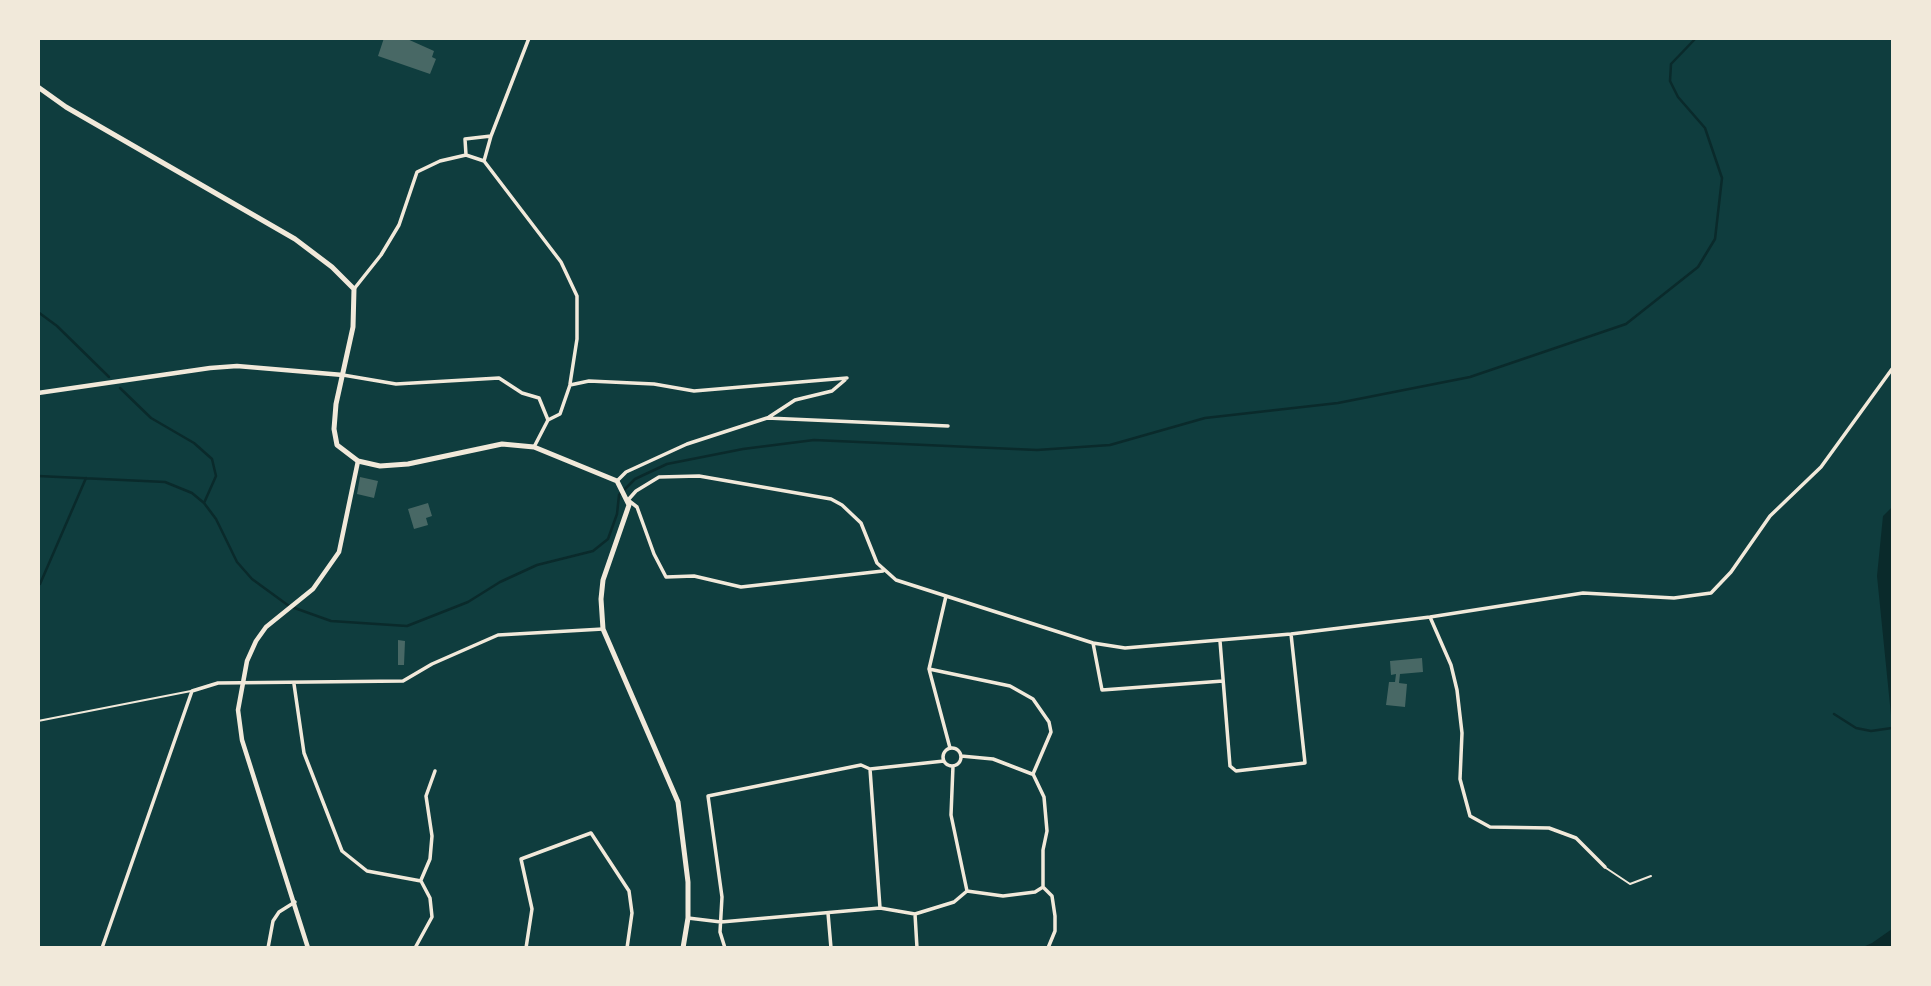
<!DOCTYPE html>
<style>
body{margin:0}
#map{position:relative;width:1931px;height:986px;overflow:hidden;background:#0f3d3e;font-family:"Source Sans 3",sans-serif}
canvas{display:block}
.frame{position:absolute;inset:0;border:40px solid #f1e9da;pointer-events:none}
</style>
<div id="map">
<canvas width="1931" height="986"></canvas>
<div class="frame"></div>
</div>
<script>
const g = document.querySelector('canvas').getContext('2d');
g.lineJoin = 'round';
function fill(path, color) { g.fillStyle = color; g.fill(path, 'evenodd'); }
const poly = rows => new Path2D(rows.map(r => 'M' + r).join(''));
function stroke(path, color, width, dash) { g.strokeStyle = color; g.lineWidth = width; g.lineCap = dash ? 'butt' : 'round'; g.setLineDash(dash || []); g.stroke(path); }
const water = poly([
 [1892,507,1892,725,1877,576,1883,516],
 [1892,929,1892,947,1863,947,1872,943]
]);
const stream = poly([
 [38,312,57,326,109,377],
 [120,388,151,418,194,443,212,459,216,476,204,503],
 [38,476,165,482,192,493,204,503,216,519,237,562,252,579,289,606,331,621,407,626,468,602,500,582,537,565,593,551,608,539,617,514,619,495,635,479,667,464,743,449,814,440,1037,450,1110,445,1205,418,1338,403,1470,377,1626,324,1698,267,1715,239,1722,178,1705,128,1678,97,1670,81,1671,64,1696,38],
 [40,584,86,478],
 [1834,714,1856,728,1871,731,1892,728]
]);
const building = poly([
 [384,38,405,38,434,51,432,57,436,59,430,74,378,56],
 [360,477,378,481,374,498,357,494],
 [428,503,432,516,426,518,428,525,414,529,408,509],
 [398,640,405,641,404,665,398,665],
 [1422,658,1423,672,1400,674,1399,683,1407,684,1405,707,1386,705,1389,682,1395,682,1396,674,1391,675,1390,661]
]);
const service = poly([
 [38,721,191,691],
 [1606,868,1630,884,1651,876]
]);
const minor = poly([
 [491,136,529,38],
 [484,161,561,262,577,296,577,339,570,384],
 [354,289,381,255,399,225,417,172,440,161,466,155,484,161,491,136,465,139,466,155],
 [343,375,396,384,499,378,522,393,539,398,548,420,534,447],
 [769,417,795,400,832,391,845,380],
 [548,420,560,414,570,385,589,381,654,384,694,391,847,378],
 [617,481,626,472,687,444,767,418,948,426],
 [883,571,741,587,694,576,666,577,654,554,637,507,628,500,636,491,659,477,699,476,831,499,842,505,861,523,877,563,896,580,1093,643,1125,648,1291,634,1430,617,1583,593,1674,598,1711,593,1731,572,1770,516,1821,467,1892,369],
 [946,596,929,669,950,748],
 [1430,617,1451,665,1457,690,1462,733,1460,779,1470,816,1490,827,1549,828,1576,838,1605,867],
 [1220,641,1230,766,1236,771,1305,763,1291,634],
 [1093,643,1102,690,1223,681],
 [929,669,1010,686,1033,699,1049,722,1051,732,1033,774,1044,797,1047,831,1043,850,1043,887,1035,892,1003,896,967,891],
 [294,684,304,753,342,851,367,871,421,881,430,898,432,917,415,948],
 '943 757a9 9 0 1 1 18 0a9 9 0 1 1-18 0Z',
 [961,756,993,759,1032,774],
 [870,769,880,908],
 [421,880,430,859,432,836,426,796,435,771],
 [1043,887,1052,896,1055,916,1055,931,1048,948],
 [828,913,831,948],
 [915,914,917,948],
 [688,918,721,922,880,908,915,914,954,902,967,891,951,815,953,766],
 [102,948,192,691,218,683,403,681,432,664,498,635,603,629],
 [268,948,273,921,279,912,295,902],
 [526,948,532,909,521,859,591,833,629,891,632,913,627,948],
 [725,948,720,932,722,897,708,796,861,765,870,769,944,761]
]);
const tertiary = poly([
 [38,393,210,368,237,366,343,375],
 [308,948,242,740,238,710,247,661,256,641,266,627,313,589,339,552,358,461]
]);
const secondary = poly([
 [38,87,66,107,295,239,332,267,354,289,353,327,336,404,334,429,337,445,358,461,380,466,408,464,502,444,534,447,617,481,629,505,603,580,601,599,603,629,678,802,688,882,688,918,683,948]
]);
fill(water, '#0a2a2b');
stroke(stream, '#0a2a2b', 2.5);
fill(building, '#486865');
stroke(service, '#f1e9da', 2);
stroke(minor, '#f1e9da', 3.5);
stroke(tertiary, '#f1e9da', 4.5);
stroke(secondary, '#f1e9da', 5);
</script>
